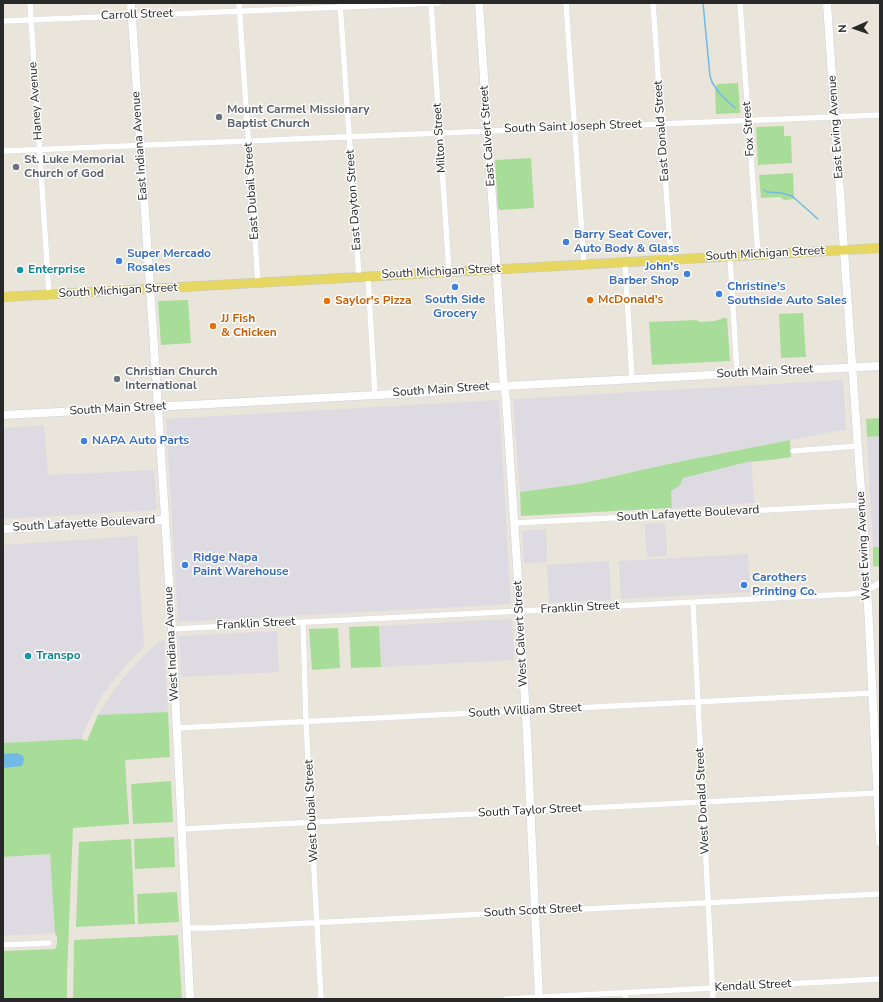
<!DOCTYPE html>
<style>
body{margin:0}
#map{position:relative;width:883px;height:1002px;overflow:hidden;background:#e9e5da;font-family:"Nunito Sans",sans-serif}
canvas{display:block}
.frame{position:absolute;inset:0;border:4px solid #282828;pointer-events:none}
.north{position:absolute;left:835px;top:8px;width:40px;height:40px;-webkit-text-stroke:3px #fff;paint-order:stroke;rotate:268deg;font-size:11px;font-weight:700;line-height:16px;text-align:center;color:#282828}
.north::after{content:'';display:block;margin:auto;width:14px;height:18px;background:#282828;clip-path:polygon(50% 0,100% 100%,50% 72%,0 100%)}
</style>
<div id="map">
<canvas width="883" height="1002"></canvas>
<div class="frame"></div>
<div class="north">N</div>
</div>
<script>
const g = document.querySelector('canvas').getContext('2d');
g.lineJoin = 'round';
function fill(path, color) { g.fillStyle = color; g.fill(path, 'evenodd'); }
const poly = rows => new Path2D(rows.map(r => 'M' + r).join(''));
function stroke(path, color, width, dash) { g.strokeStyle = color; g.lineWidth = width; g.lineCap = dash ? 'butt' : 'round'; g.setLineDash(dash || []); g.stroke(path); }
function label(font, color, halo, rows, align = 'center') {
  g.font = font + ' "Nunito Sans",sans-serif'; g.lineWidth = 3; g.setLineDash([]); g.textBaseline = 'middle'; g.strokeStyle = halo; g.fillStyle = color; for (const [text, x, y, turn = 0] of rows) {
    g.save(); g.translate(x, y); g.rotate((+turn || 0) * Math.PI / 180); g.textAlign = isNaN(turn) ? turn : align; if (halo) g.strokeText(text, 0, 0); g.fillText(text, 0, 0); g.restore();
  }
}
const industrial = poly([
 [843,380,846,430,836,431,790,440,673,463,579,484,520,492,513,399],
 [499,400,511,604,178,622,166,419],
 [44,425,48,475,154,470,157,510,3,519,3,428],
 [880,436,880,547,873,547,867,437],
 [751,459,754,503,672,508,669,474],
 [665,523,667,556,647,557,645,524],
 [546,529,547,562,524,563,522,531],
 [137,536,144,647,126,665,102,695,87,724,81,739,3,743,3,545],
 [748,554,750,592,621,599,619,561],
 [609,561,611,600,549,603,547,565],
 [512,619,514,660,381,667,379,626],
 [277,631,279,672,181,677,179,636],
 [164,639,168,712,98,715,105,703,115,689,131,669,154,646],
 [50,854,55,933,3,936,3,857]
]);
const green = poly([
 [738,83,740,113,716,114,715,91,717,84],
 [784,126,784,136,791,136,792,163,758,165,756,127],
 [531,158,534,208,501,210,498,209,495,160],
 [793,173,794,199,784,200,780,197,761,198,759,175],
 [188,300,191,343,161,345,158,301],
 [803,313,806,357,781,358,779,314],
 [723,318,727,318,730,361,652,365,649,322,696,320,701,322,715,321],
 [880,418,880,436,867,437,866,419],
 [790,440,791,457,770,460,747,462,683,478,680,485,671,491,672,508,521,516,520,492,579,484,673,463],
 [873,547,880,547,880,567,873,566],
 [379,626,381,667,351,668,349,627],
 [338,628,340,668,312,670,309,629],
 [168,712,170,757,125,760,129,824,73,828,67,975,67,999,3,999,3,951,55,949,57,944,57,936,55,933,50,854,3,857,3,743,81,739,87,741,98,715],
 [171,781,173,822,133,824,131,784],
 [174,837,175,867,135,869,134,839],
 [131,839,135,924,76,927,79,842],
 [177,892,179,922,138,924,137,894],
 [178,935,182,999,73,999,74,940]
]);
const water = poly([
 [17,753,23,756,24,760,22,766,3,768,3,754]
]);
const stream = poly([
 [703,3,710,76,712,82,719,93,735,108],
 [764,190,767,192,781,193,792,196,818,219]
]);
const street = poly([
 [30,3,49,294],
 [239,3,258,283],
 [340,3,359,277],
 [431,3,449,272],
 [566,3,584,265],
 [653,3,671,259],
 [740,3,758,255],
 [3,21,439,3],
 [3,151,880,115],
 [730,256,737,374],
 [625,262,632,379],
 [368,277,375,395],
 [793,451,858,446],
 [514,523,862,505],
 [693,603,713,999],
 [303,622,306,722,321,999],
 [172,629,851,594,862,593,880,583],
 [177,728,873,693],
 [182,829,877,793],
 [187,928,211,928,880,894],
 [3,945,49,943],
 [625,993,626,999],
 [506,999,880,979]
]);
const secondary = poly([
 [131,3,158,407,172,629,190,999],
 [479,3,495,243,503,375,506,399,517,565,527,734,539,999],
 [827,3,844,250,865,547,880,842],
 [3,415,432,392,504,386,880,366],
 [3,529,165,520]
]);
const primary = poly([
 [3,297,880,248]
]);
const markers = [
 [219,117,4,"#6b7280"],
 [16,167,4,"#6b7280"],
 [566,242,4,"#3f7fe0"],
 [119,261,4,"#3f7fe0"],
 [20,270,4,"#0f9aa8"],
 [687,274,4,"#3f7fe0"],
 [455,287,4,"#3f7fe0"],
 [719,294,4,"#3f7fe0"],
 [590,300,4,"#e8710a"],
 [327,301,4,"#e8710a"],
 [213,326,4,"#e8710a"],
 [117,379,4,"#6b7280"],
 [84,441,4,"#3f7fe0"],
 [185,565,4,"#3f7fe0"],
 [744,585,4,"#3f7fe0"],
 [28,656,4,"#0f9aa8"]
];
const streetNames = [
 ["Carroll Street",137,15,-2],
 ["Haney Avenue",36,101,-94],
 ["South Saint Joseph Street",573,127,-2],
 ["East Ewing Avenue",836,127,-94],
 ["Fox Street",749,129,-94],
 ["East Donald Street",662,131,-94],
 ["East Calvert Street",488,136,-94],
 ["Milton Street",440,138,-94],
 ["East Indiana Avenue",140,146,-94],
 ["East Dubail Street",252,191,-94],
 ["East Dayton Street",354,200,-94],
 ["South Michigan Street",765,254,-3],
 ["South Michigan Street",441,272,-3],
 ["South Michigan Street",118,291,-3],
 ["South Main Street",765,372,-3],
 ["South Main Street",441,390,-4],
 ["South Main Street",118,409,-3],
 ["South Lafayette Boulevard",688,514,-3],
 ["South Lafayette Boulevard",84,524,-3],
 ["West Ewing Avenue",864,546,-93],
 ["Franklin Street",580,608,-3],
 ["Franklin Street",256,624,-3],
 ["West Calvert Street",521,634,-93],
 ["West Indiana Avenue",172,644,-93],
 ["South William Street",525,711,-3],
 ["West Donald Street",703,801,-93],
 ["West Dubail Street",312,811,-93],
 ["South Taylor Street",530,811,-3],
 ["South Scott Street",533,911,-3],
 ["Kendall Street",753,986,-3]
];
const worshipNames = [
 ["Mount Carmel Missionary",227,110],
 ["Baptist Church",227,124],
 ["St. Luke Memorial",24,160],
 ["Church of God",24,174],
 ["Christian Church",125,372],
 ["International",125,386]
];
const shopNames = [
 ["Barry Seat Cover,",574,235],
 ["Auto Body & Glass",574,249],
 ["Super Mercado",127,254],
 ["Rosales",127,268],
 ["John's",679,267,"right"],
 ["Barber Shop",679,281,"right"],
 ["Christine's",727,287],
 ["Southside Auto Sales",727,301],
 ["South Side",455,300,"center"],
 ["Grocery",455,314,"center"],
 ["NAPA Auto Parts",92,441],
 ["Ridge Napa",193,558],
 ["Paint Warehouse",193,572],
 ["Carothers",752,578],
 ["Printing Co.",752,592]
];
const cultureNames = [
 ["Enterprise",28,270],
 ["Transpo",36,656]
];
const foodNames = [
 ["McDonald's",598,300],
 ["Saylor's Pizza",335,301],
 ["JJ Fish",221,319],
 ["& Chicken",221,333]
];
fill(industrial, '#dddae2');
fill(green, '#a8dd99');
fill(water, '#73b9e5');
stroke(stream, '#73b9e5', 1.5);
stroke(street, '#cfd0e0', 6);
stroke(secondary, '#cfd0e0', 9);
stroke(primary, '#c7c7c7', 10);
stroke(street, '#fff', 5.5);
stroke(secondary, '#fff', 8);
stroke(primary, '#e6d762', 9);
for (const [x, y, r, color] of markers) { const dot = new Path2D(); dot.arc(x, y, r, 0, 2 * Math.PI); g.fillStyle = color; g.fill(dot); stroke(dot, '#fff', 1.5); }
label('12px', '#282828', '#fff', streetNames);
label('bold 12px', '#5b616d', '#fff', worshipNames, 'left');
label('bold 12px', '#366cbe', '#fff', shopNames, 'left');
label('bold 12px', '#0d838f', '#fff', cultureNames, 'left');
label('bold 12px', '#c56008', '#fff', foodNames, 'left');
</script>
